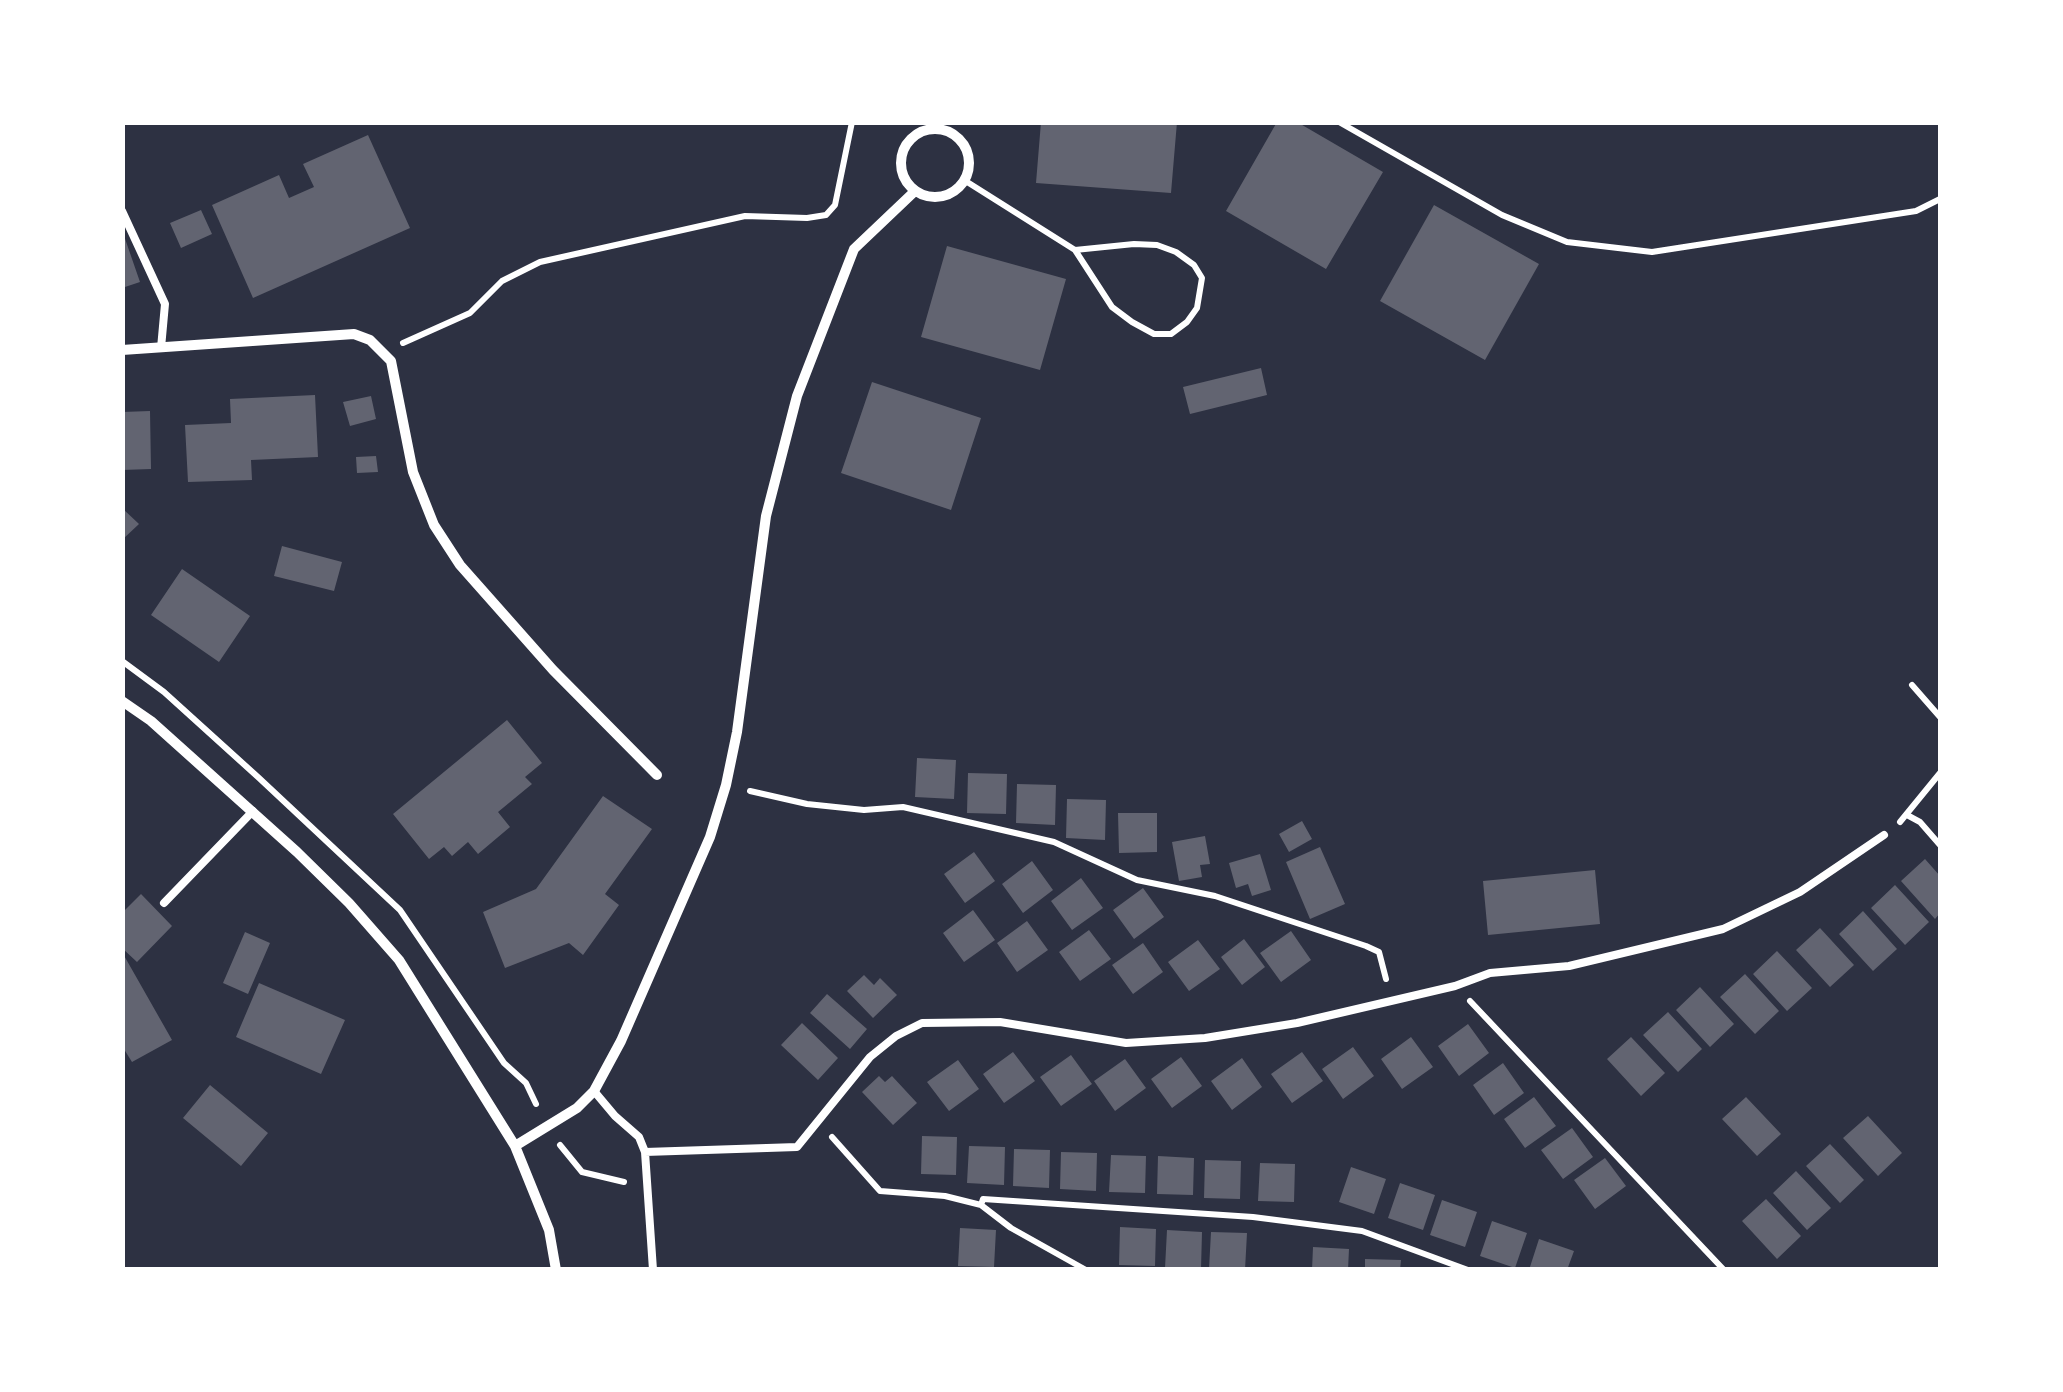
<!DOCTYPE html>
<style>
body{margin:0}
#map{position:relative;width:2063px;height:1392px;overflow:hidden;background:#2d3142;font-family:"IBM Plex Sans",sans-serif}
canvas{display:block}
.frame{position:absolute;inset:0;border:125px solid #fff;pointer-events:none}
</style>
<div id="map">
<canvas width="2063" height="1392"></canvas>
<div class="frame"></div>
</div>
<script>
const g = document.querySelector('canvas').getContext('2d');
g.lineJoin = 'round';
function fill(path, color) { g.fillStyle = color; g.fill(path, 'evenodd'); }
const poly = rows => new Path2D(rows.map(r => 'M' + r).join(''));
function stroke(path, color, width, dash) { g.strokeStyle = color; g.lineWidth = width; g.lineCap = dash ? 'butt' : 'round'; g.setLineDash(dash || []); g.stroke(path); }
const building = poly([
 [1041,122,1177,122,1171,193,1036,183],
 [1277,122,1297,122,1383,172,1326,269,1226,211],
 [368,135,410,228,253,298,212,205,279,175,289,198,314,187,303,164],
 [1434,205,1539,264,1485,360,1380,301],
 [201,210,212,234,181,248,170,223],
 [122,230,140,282,122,288],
 [947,246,1066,279,1040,370,921,337],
 [1261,368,1267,395,1190,414,1183,387],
 [872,382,981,418,951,510,841,473],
 [315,395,318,457,251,460,252,480,188,482,185,425,231,423,230,399],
 [371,396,376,419,350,426,343,402],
 [150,411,151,469,122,470,122,412],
 [376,456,378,472,357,473,356,457],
 [122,508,139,524,122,540],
 [282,546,342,562,334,591,274,576],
 [182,569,250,616,219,662,151,615],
 [507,720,542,763,525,777,532,784,498,812,510,827,478,854,468,842,452,856,444,847,429,859,393,814],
 [917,758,956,760,954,799,915,797],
 [968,773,1007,774,1006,814,967,813],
 [1017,784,1056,785,1055,825,1016,823],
 [603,796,652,829,605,894,619,905,583,955,569,943,505,968,483,912,536,889],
 [1067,799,1106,800,1105,840,1066,838],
 [1118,813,1157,813,1157,852,1119,853],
 [1302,821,1312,839,1289,852,1279,834],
 [1205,836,1210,864,1200,865,1202,877,1179,881,1172,842],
 [1320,847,1345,904,1310,919,1286,862],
 [974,852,995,881,965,903,944,874],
 [1260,854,1271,890,1252,896,1248,884,1236,888,1229,863],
 [1925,859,1940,876,1940,913,1935,919,1901,881],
 [1032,861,1053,890,1023,913,1002,884],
 [1595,870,1600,924,1488,935,1483,881],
 [1081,878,1103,908,1072,930,1051,901],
 [1895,885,1929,922,1905,945,1871,908],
 [1143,888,1164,917,1134,939,1113,910],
 [141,894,172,926,137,962,122,948,122,913],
 [973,910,995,940,964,962,943,933],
 [1863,911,1897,949,1873,971,1839,934],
 [1027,921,1048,950,1017,972,997,943],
 [1820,928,1854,965,1830,987,1796,950],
 [1089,930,1111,959,1080,981,1059,952],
 [1291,931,1311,960,1281,982,1260,953],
 [245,932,270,943,248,994,223,983],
 [1244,939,1265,967,1242,985,1221,957],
 [1198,940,1220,969,1189,991,1168,962],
 [1143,943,1163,972,1133,994,1112,965],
 [1777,951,1812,988,1787,1011,1753,974],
 [122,952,172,1040,132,1062,122,1046],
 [1745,974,1779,1011,1755,1034,1720,997],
 [864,975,874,985,880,978,897,995,873,1018,847,991],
 [259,983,345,1020,321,1074,236,1037],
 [1700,987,1734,1024,1710,1047,1676,1010],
 [827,994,867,1029,850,1049,810,1013],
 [1668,1012,1702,1049,1678,1072,1643,1035],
 [802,1023,838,1058,818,1080,781,1045],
 [1468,1024,1489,1053,1459,1076,1438,1046],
 [1411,1037,1433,1067,1402,1089,1381,1059],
 [1631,1037,1665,1073,1641,1096,1607,1059],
 [1353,1047,1374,1076,1343,1099,1322,1069],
 [1013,1052,1035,1081,1004,1103,983,1074],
 [1302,1052,1323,1081,1292,1103,1271,1074],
 [1071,1055,1092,1084,1061,1106,1040,1077],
 [1181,1057,1202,1086,1172,1108,1151,1079],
 [1242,1058,1262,1087,1232,1110,1211,1081],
 [1125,1059,1146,1088,1115,1111,1094,1081],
 [958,1060,979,1089,949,1111,927,1082],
 [1503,1063,1524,1093,1494,1115,1473,1085],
 [879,1076,885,1082,892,1076,917,1103,893,1125,862,1092],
 [210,1085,268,1133,241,1166,183,1118],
 [1534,1097,1556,1126,1525,1148,1504,1119],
 [1746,1097,1781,1134,1757,1156,1722,1119],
 [1868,1116,1902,1153,1878,1176,1843,1138],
 [1572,1128,1593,1157,1563,1179,1541,1150],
 [922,1136,957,1137,956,1175,921,1174],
 [1830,1144,1864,1180,1840,1203,1806,1166],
 [969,1146,1005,1147,1004,1185,967,1183],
 [1014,1149,1050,1150,1049,1188,1013,1186],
 [1061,1152,1097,1153,1096,1191,1060,1189],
 [1111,1155,1146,1156,1145,1193,1109,1192],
 [1158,1156,1194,1158,1193,1195,1157,1194],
 [1605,1158,1626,1186,1595,1209,1574,1180],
 [1205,1160,1241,1161,1240,1199,1204,1198],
 [1260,1163,1295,1164,1294,1202,1258,1201],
 [1351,1167,1386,1179,1374,1214,1339,1202],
 [1796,1171,1831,1208,1807,1230,1773,1193],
 [1400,1183,1435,1195,1423,1230,1388,1218],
 [1766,1199,1801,1236,1777,1259,1742,1221],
 [1442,1200,1477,1212,1465,1247,1430,1235],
 [1492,1221,1527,1233,1515,1268,1480,1256],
 [1120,1227,1156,1229,1155,1266,1119,1265],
 [960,1228,996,1230,994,1267,958,1266],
 [1167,1230,1202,1232,1201,1269,1165,1268],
 [1211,1232,1247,1233,1245,1270,1209,1269],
 [1539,1239,1574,1251,1567,1270,1529,1270],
 [1313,1247,1349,1249,1348,1270,1312,1270],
 [1365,1259,1401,1260,1400,1270,1365,1270]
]);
const path = poly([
 [1339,122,1502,215,1567,242,1652,252,1916,211,1940,199],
 [964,180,1075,250,1112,307,1132,322,1154,334,1171,334,1187,322,1197,308,1202,278,1194,265,1176,252,1157,245,1134,244,1075,250],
 [403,343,470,313,502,281,540,262,745,216,807,218,826,215,835,205,852,122],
 [122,661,164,692,259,778,400,910,504,1063,526,1083,536,1104],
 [1912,685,1940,717],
 [750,791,807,804,864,810,903,807,1054,842,1137,880,1215,896,1366,946,1379,952,1386,979],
 [1907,815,1920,822,1940,845],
 [1900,822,1940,773],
 [1470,1001,1724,1270],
 [832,1137,880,1191,945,1196,981,1205,1011,1228,1086,1270],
 [560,1145,582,1172,624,1182],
 [981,1205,983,1199,1253,1217,1362,1231,1468,1270]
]);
const service = poly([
 [122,211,165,304,161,348],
 [164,903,253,811],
 [594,1091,615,1116,639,1137,645,1152,653,1270],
 [645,1152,797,1147,870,1057,896,1036,922,1023,1000,1022,1126,1043,1205,1038,1297,1023,1455,986,1490,973,1569,966,1723,929,1800,892,1884,835]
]);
const minor = poly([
 '901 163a34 34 0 1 1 68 0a34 34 0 1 1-68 0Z',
 [122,350,354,334,370,340,391,361,413,472,434,525,460,565,553,670,657,775],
 [122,701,151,721,297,852,349,903,399,960,515,1146,549,1230,556,1270],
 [515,1146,577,1108,594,1091,621,1041,710,837,726,785,737,732,766,516,797,396,854,249,915,191]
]);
fill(building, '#626471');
stroke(path, '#fff', 6);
stroke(service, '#fff', 8);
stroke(minor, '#fff', 10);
</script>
